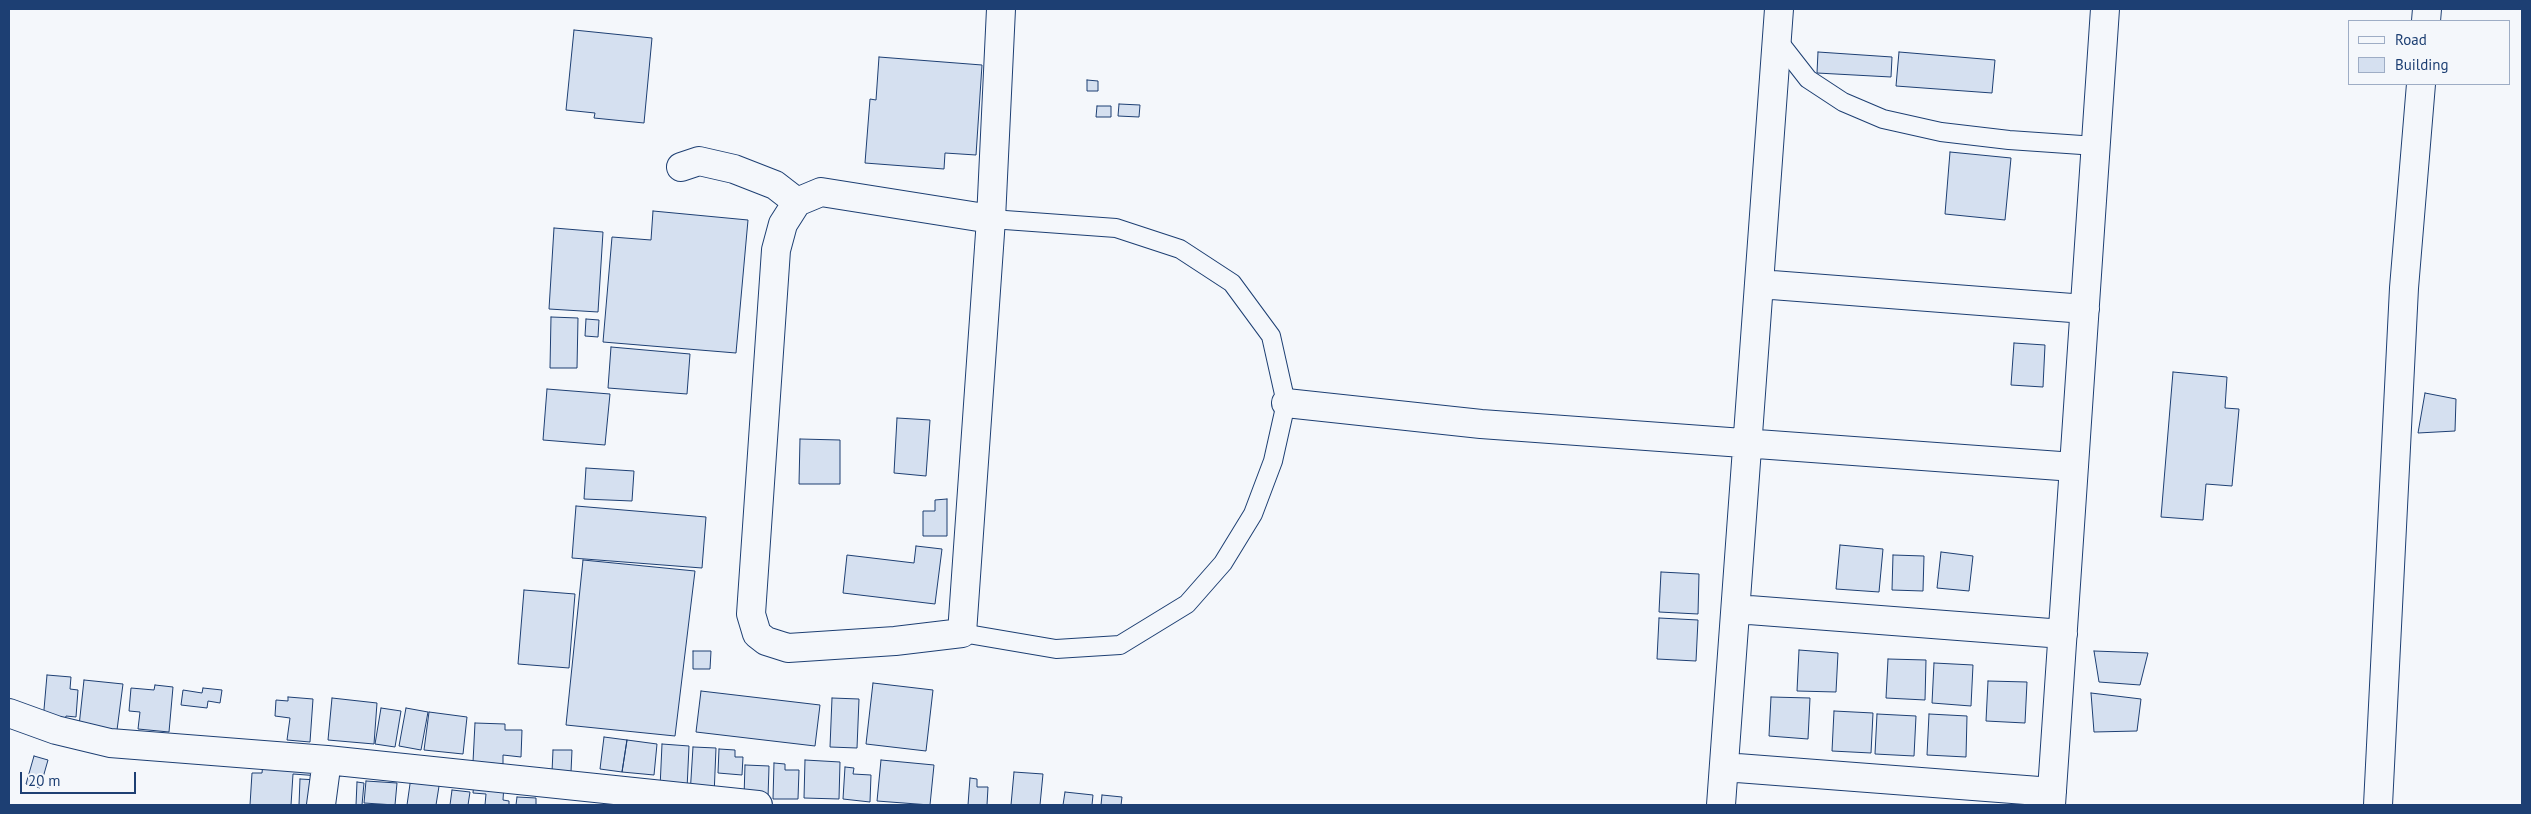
<!DOCTYPE html>
<style>
body{margin:0}
#map{position:relative;width:2531px;height:814px;overflow:hidden;background:#f4f7fb;font-family:"PT Sans",sans-serif}
canvas{display:block}
.frame{position:absolute;inset:0;border:10px solid #1d3f73;pointer-events:none}
.legend{position:absolute;left:2348px;top:20px;width:162px;height:65px;box-sizing:border-box;background:#f4f7fb;border:1px solid #9eadc5;margin:0;padding:6px 9px;list-style:none;font-size:15px;color:#1d3f73}
.legend li{display:flex;align-items:center;gap:10px;height:25px}
.legend b{width:25px;border:1px solid #9eadc5}
.scale{position:absolute;left:20px;top:772px;width:116px;height:22px;box-sizing:border-box;border:2px solid #1d3f73;border-top:0;padding-left:6px;font-size:15px;line-height:18px;white-space:nowrap;color:#1d3f73;-webkit-text-stroke:4px #f4f7fb;paint-order:stroke}
</style>
<div id="map">
<canvas width="2531" height="814"></canvas>
<div class="frame"></div>
<ul class="legend">
<li><b style="height:6px;background:#f4f7fb"></b>Road</li>
<li><b style="height:14px;background:#d5e0f0"></b>Building</li>
</ul>
<div class="scale">20 m</div>
</div>
<script>
const g = document.querySelector('canvas').getContext('2d');
g.lineJoin = 'round';
function fill(path, color) { g.fillStyle = color; g.fill(path, 'evenodd'); }
const poly = rows => new Path2D(rows.map(r => 'M' + r).join(''));
function stroke(path, color, width, dash) { g.strokeStyle = color; g.lineWidth = width; g.lineCap = dash ? 'butt' : 'round'; g.setLineDash(dash || []); g.stroke(path); }
const building = poly([
 [574,30,652,38,644,123,594,118,595,113,566,110,574,30],
 [1818,52,1892,57,1891,77,1817,73,1818,52],
 [1899,52,1995,60,1992,93,1896,86,1899,52],
 [879,57,982,65,976,155,945,153,944,169,865,163,870,99,876,100,879,57],
 [1087,80,1098,81,1098,91,1087,91,1087,80],
 [1119,104,1140,105,1139,117,1118,116,1119,104],
 [1097,106,1111,106,1111,117,1096,117,1097,106],
 [1950,152,2011,158,2005,220,1945,214,1950,152],
 [653,211,748,220,736,353,603,342,612,237,651,240,653,211],
 [554,228,603,232,598,312,549,309,554,228],
 [551,317,578,318,577,368,550,368,551,317],
 [586,319,599,320,598,337,585,336,586,319],
 [2014,343,2045,345,2043,387,2011,385,2014,343],
 [611,347,690,354,687,394,608,388,611,347],
 [2173,372,2227,377,2225,408,2239,409,2232,486,2206,484,2203,520,2161,517,2173,372],
 [547,389,610,394,605,445,543,440,547,389],
 [2425,393,2456,399,2455,431,2418,433,2425,393],
 [897,418,930,420,926,476,894,473,897,418],
 [800,439,840,440,840,484,799,484,800,439],
 [586,468,634,471,632,501,584,499,586,468],
 [947,499,947,536,923,536,923,511,935,511,935,500,947,499],
 [576,506,706,517,702,568,572,558,576,506],
 [1840,545,1883,549,1879,592,1836,589,1840,545],
 [916,546,942,549,935,604,843,593,847,555,914,563,916,546],
 [1941,552,1973,556,1969,591,1937,588,1941,552],
 [1893,555,1924,556,1923,591,1892,590,1893,555],
 [583,560,695,571,675,736,566,725,583,560],
 [1661,572,1699,574,1698,614,1659,612,1661,572],
 [524,590,575,594,569,668,518,664,524,590],
 [1659,618,1698,620,1696,661,1657,659,1659,618],
 [1799,650,1838,653,1836,692,1797,691,1799,650],
 [693,651,711,651,710,669,693,669,693,651],
 [2094,651,2148,653,2140,685,2099,682,2094,651],
 [1888,659,1926,660,1925,700,1886,698,1888,659],
 [1934,663,1973,665,1971,706,1932,703,1934,663],
 [47,675,71,677,70,689,78,690,76,717,66,716,64,723,43,721,47,675],
 [84,680,123,684,117,730,79,726,84,680],
 [1988,681,2027,682,2025,723,1986,721,1988,681],
 [873,683,933,690,926,751,866,744,873,683],
 [155,685,173,687,169,732,138,729,140,712,129,711,131,688,154,690,155,685],
 [203,688,222,690,220,703,208,701,207,708,181,705,183,690,202,693,203,688],
 [701,691,820,705,815,746,696,732,701,691],
 [2091,693,2141,699,2137,731,2094,732,2091,693],
 [288,697,313,699,310,742,287,740,290,718,275,716,276,700,288,701,288,697],
 [1771,697,1810,698,1808,739,1769,736,1771,697],
 [332,698,377,703,374,744,328,740,332,698],
 [832,698,859,699,857,748,830,747,832,698],
 [381,708,401,711,395,747,375,744,381,708],
 [406,708,428,712,421,750,399,746,406,708],
 [1834,711,1873,713,1871,753,1832,751,1834,711],
 [429,712,467,717,463,754,424,750,429,712],
 [1877,714,1916,716,1914,756,1875,754,1877,714],
 [1929,714,1967,716,1966,757,1927,755,1929,714],
 [475,723,505,724,505,730,522,730,521,757,503,755,503,764,473,762,475,723],
 [604,737,627,740,622,772,600,769,604,737],
 [627,740,657,744,654,775,622,772,627,740],
 [662,744,689,746,687,789,660,788,662,744],
 [693,747,716,748,714,796,690,795,693,747],
 [719,749,735,750,735,757,743,757,742,775,718,773,719,749],
 [553,750,572,750,571,772,552,772,553,750],
 [34,756,48,760,40,788,26,784,34,756],
 [805,760,840,762,839,799,804,798,805,760],
 [881,760,934,765,930,805,877,801,881,760],
 [263,763,321,767,320,776,293,774,291,805,250,805,252,773,262,773,263,763],
 [774,763,785,764,785,770,799,770,798,799,773,799,774,763],
 [745,765,769,766,768,798,744,797,745,765],
 [845,767,854,768,853,774,871,775,870,802,843,799,845,767],
 [1014,772,1043,774,1040,805,1011,805,1014,772],
 [411,777,440,780,436,805,407,805,411,777],
 [970,778,977,779,977,787,988,787,987,805,968,805,970,778],
 [300,779,317,780,316,805,299,805,300,779],
 [366,781,397,783,395,805,364,803,366,781],
 [474,781,504,784,503,800,509,801,509,805,485,805,486,794,473,793,474,781],
 [357,782,364,783,362,805,356,805,357,782],
 [452,790,470,792,468,805,450,805,452,790],
 [1065,792,1093,795,1092,805,1063,805,1065,792],
 [1102,795,1122,797,1121,805,1101,805,1102,795],
 [517,797,536,798,536,805,516,805,517,797]
]);
const service = poly([
 [1776,38,1808,79,1843,102,1883,119,1941,132,2009,140,2096,146],
 [962,633,1056,649,1120,645,1187,604,1223,563,1253,514,1273,461,1286,403,1271,336,1232,283,1180,249,1116,228,991,219]
]);
const minor = poly([
 [2426,21,2427,9],
 [681,167,699,161,734,169,775,185,797,202],
 [991,219,821,192,797,202,783,224,776,250,751,614,757,634,766,641,788,648,895,641,962,633,991,219,1001,9],
 [1759,284,2085,309],
 [1286,403,1481,424,2074,467],
 [1736,609,2063,634],
 [9,713,56,730,110,743,327,760,758,805],
 [1724,767,2052,792],
 [321,805,327,760],
 [1721,805,1779,9],
 [2051,805,2105,9],
 [2378,805,2404,288,2421,84]
]);
fill(building, '#d5e0f0');
stroke(building, '#1d3f73', 1);
stroke(service, '#1d3f73', 20);
stroke(minor, '#1d3f73', 30);
stroke(service, '#f4f7fb', 18);
stroke(minor, '#f4f7fb', 28);
</script>
